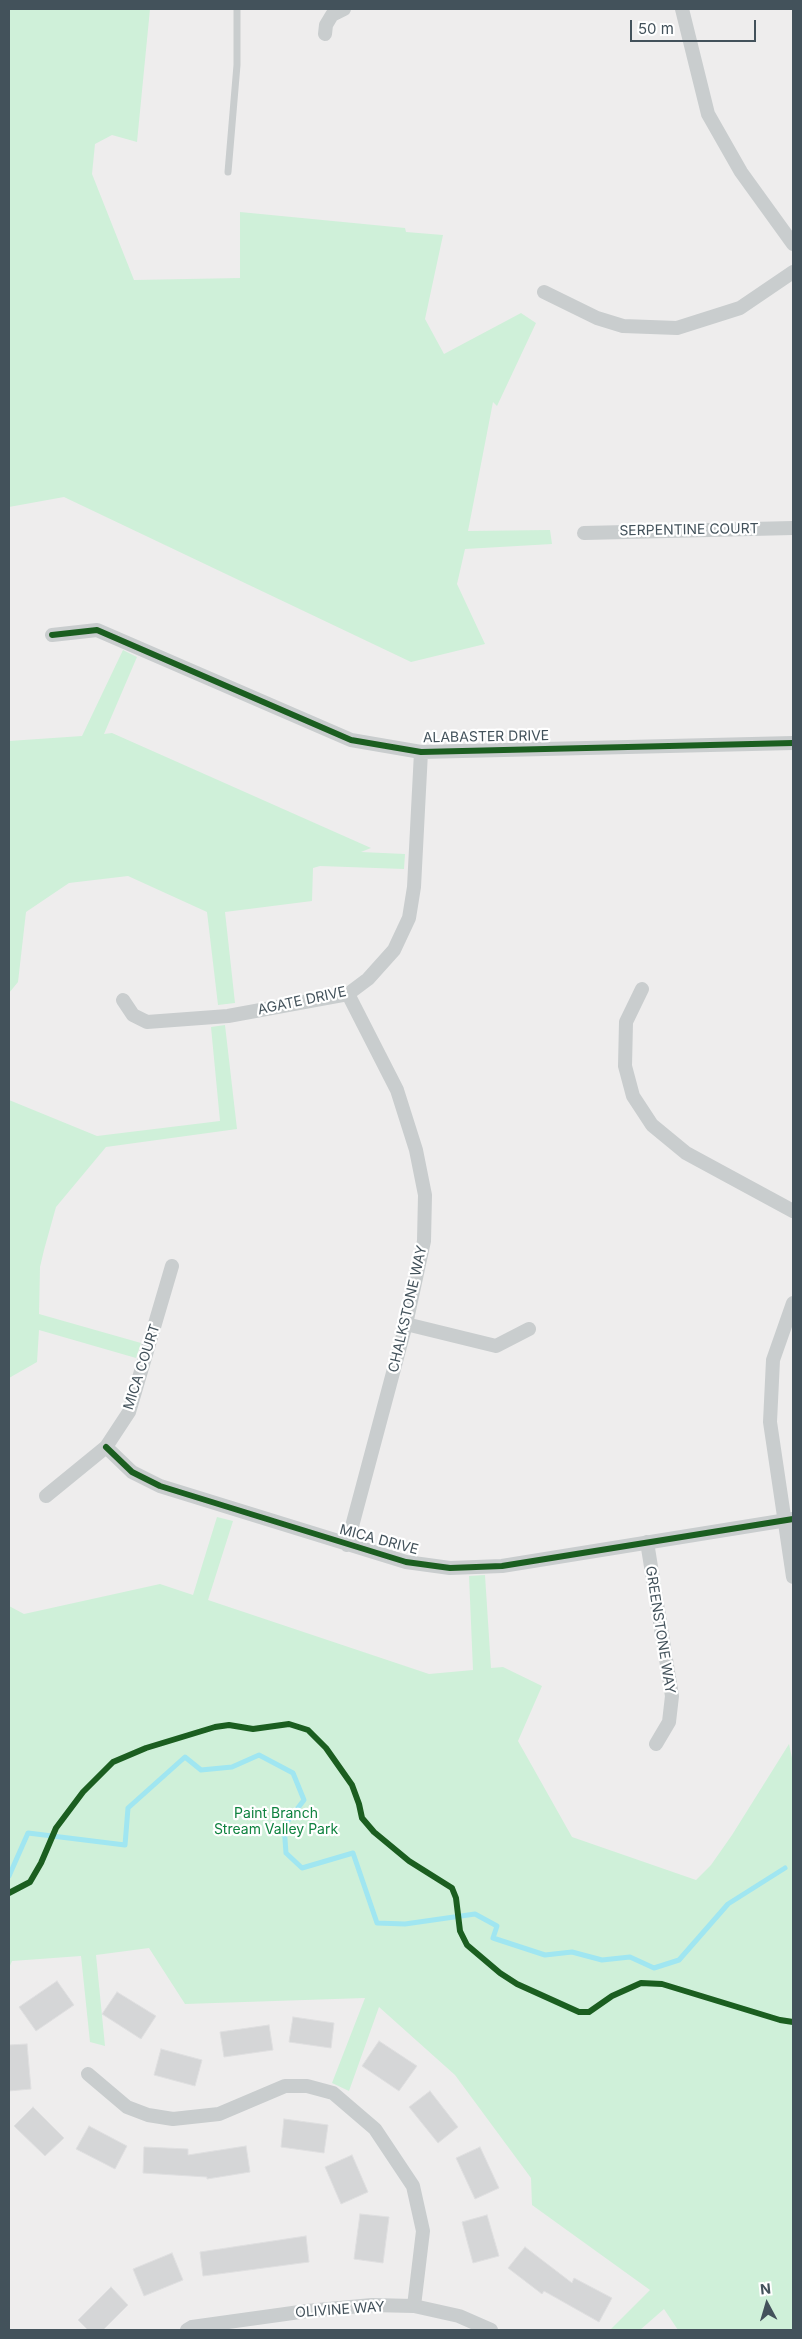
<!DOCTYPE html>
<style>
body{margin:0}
#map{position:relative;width:802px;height:2339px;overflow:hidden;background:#eeeded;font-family:Inter,sans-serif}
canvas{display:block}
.frame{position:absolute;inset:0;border:10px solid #43525b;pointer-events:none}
.north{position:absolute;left:742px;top:2279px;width:50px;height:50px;-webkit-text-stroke:4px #fff;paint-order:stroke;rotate:354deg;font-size:14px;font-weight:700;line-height:20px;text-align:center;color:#43525b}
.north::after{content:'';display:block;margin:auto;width:18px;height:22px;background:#43525b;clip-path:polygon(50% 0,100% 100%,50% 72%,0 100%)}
.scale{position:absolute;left:630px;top:20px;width:126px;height:22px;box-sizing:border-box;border:2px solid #43525b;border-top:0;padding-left:6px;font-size:15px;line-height:18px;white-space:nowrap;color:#43525b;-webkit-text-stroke:4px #fff;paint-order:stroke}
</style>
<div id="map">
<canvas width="802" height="2339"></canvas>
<div class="frame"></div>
<div class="north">N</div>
<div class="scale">50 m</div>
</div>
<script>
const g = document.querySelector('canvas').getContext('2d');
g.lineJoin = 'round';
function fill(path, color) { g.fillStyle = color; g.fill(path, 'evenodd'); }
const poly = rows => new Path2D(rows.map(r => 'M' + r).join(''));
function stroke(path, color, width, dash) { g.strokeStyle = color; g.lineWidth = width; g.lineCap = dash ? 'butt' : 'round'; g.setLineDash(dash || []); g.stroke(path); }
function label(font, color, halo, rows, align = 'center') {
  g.font = font + ' Inter,sans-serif'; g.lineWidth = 4.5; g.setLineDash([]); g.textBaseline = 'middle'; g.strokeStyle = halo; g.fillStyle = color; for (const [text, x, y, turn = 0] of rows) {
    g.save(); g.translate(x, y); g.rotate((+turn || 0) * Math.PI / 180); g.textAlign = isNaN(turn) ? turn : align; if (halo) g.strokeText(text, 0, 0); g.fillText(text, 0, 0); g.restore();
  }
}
const green = poly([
 [9,9,150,9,137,142,112,135,95,144,92,174,134,280,240,278,240,212,405,228,406,232,443,235,425,319,444,354,521,313,536,323,497,406,493,402,468,531,550,530,552,544,465,549,457,584,485,644,411,662,64,497,9,507],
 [123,650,137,657,104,734,112,733,371,848,361,852,405,854,404,869,320,866,313,868,312,901,225,912,235,1003,218,1005,207,912,128,876,69,883,26,912,18,982,9,993,9,741,82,736],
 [225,1025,237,1129,106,1147,56,1207,44,1250,40,1267,39,1314,141,1343,136,1358,39,1330,37,1362,9,1378,9,1100,97,1136,220,1121,211,1027],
 [217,1517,233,1521,208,1600,429,1674,473,1670,469,1576,485,1575,491,1668,503,1667,542,1686,518,1741,572,1837,696,1880,711,1865,732,1835,789,1744,793,1763,793,2330,678,2330,664,2309,640,2330,610,2330,650,2290,532,2205,531,2178,455,2075,379,2007,349,2091,332,2083,365,1998,185,2004,149,1948,96,1955,105,2046,90,2042,81,1956,12,1961,9,1968,9,1606,24,1614,160,1584,193,1595]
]);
const stream = poly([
 [9,1876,28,1833,125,1845,128,1808,185,1757,201,1770,232,1767,259,1755,293,1773,304,1800,284,1826,286,1853,302,1868,353,1853,377,1923,405,1924,475,1914,497,1926,493,1938,545,1955,572,1952,602,1960,630,1957,654,1968,679,1960,728,1904,785,1868]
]);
const building = poly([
 [57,1981,74,2005,36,2031,19,2007,57,1981],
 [117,1992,156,2016,141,2039,102,2014,117,1992],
 [293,2017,334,2023,331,2048,289,2042,293,2017],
 [269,2025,273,2050,224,2057,220,2032,269,2025],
 [379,2041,417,2066,399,2091,362,2066,379,2041],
 [27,2044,31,2089,9,2091,9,2045,27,2044],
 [161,2049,202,2060,195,2086,154,2075,161,2049],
 [430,2091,458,2127,438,2143,409,2107,430,2091],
 [33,2107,64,2138,45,2156,14,2126,33,2107],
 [284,2119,328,2125,324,2153,281,2147,284,2119],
 [89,2126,127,2146,115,2169,76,2149,89,2126],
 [246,2146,250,2172,207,2179,207,2177,143,2173,144,2147,188,2149,188,2155,246,2146],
 [480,2147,499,2188,475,2199,456,2158,480,2147],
 [352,2155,368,2192,341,2204,325,2167,352,2155],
 [360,2214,389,2217,383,2263,354,2259,360,2214],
 [487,2215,499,2256,473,2263,462,2222,487,2215],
 [306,2236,309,2262,203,2276,200,2252,306,2236],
 [525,2247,572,2283,574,2278,612,2298,599,2322,544,2291,542,2294,508,2268,525,2247],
 [172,2253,183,2280,144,2296,133,2269,172,2253],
 [111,2287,128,2305,103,2330,88,2330,78,2320,111,2287]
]);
const service = poly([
 [228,172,237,65,237,9]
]);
const minor = poly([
 [682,9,708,114,741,172,793,244],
 [325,34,326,25,332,15,344,9],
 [544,292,597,318,623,326,677,328,740,308,793,272],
 [584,533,793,528],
 [52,635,97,630,351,740,421,752,793,743],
 [642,989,626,1022,625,1066,633,1096,652,1125,686,1153,793,1211],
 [123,1000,133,1015,147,1022,228,1016,348,994,368,979,394,950,409,918,414,887,421,752],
 [793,1303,773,1360,770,1422,793,1577],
 [406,1324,496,1346,529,1329],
 [106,1447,132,1472,160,1486,406,1562,450,1568,502,1566,793,1519],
 [46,1496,106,1447,129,1412,172,1266],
 [647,1542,672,1696,669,1722,656,1744],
 [347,1545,406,1324,424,1241,425,1195,416,1150,397,1090,348,994],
 [88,2074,127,2107,148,2115,173,2119,219,2114,285,2086,307,2086,333,2093,375,2129,413,2186,423,2231,414,2306],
 [187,2330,192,2327,307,2311,372,2305,414,2306,459,2316,491,2330]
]);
const cycleway = poly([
 [52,635,97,630,351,740,421,752,793,743],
 [106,1447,132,1472,160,1486,406,1562,450,1568,502,1566,793,1519],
 [9,1893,30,1882,41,1863,56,1828,83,1792,113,1762,146,1748,215,1727,229,1725,253,1729,289,1724,308,1730,326,1748,352,1785,359,1804,362,1818,374,1832,409,1861,452,1888,456,1898,460,1931,467,1945,500,1973,517,1984,579,2012,589,2012,612,1996,641,1983,662,1984,780,2020,793,2022]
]);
const streetNames = [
 ["SERPENTINE COURT",689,530,-1],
 ["ALABASTER DRIVE",486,737,-1],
 ["AGATE DRIVE",302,1001,-12],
 ["CHALKSTONE WAY",408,1309,-77],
 ["MICA COURT",142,1367,-72],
 ["MICA DRIVE",379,1540,15],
 ["GREENSTONE WAY",660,1630,81],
 ["OLIVINE WAY",340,2310,-4]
];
const parkNames = [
 ["Paint Branch",276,1814],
 ["Stream Valley Park",276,1830]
];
fill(green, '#cff0d9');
stroke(stream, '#a0e6f1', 5);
fill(building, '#d5d6d7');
stroke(building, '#dfdfe0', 1);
stroke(service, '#c9cdce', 7);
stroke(minor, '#c9cdce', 14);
stroke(cycleway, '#1b5e20', 6);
label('14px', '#43525b', '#fff', streetNames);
label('14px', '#0f823f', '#fff', parkNames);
</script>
